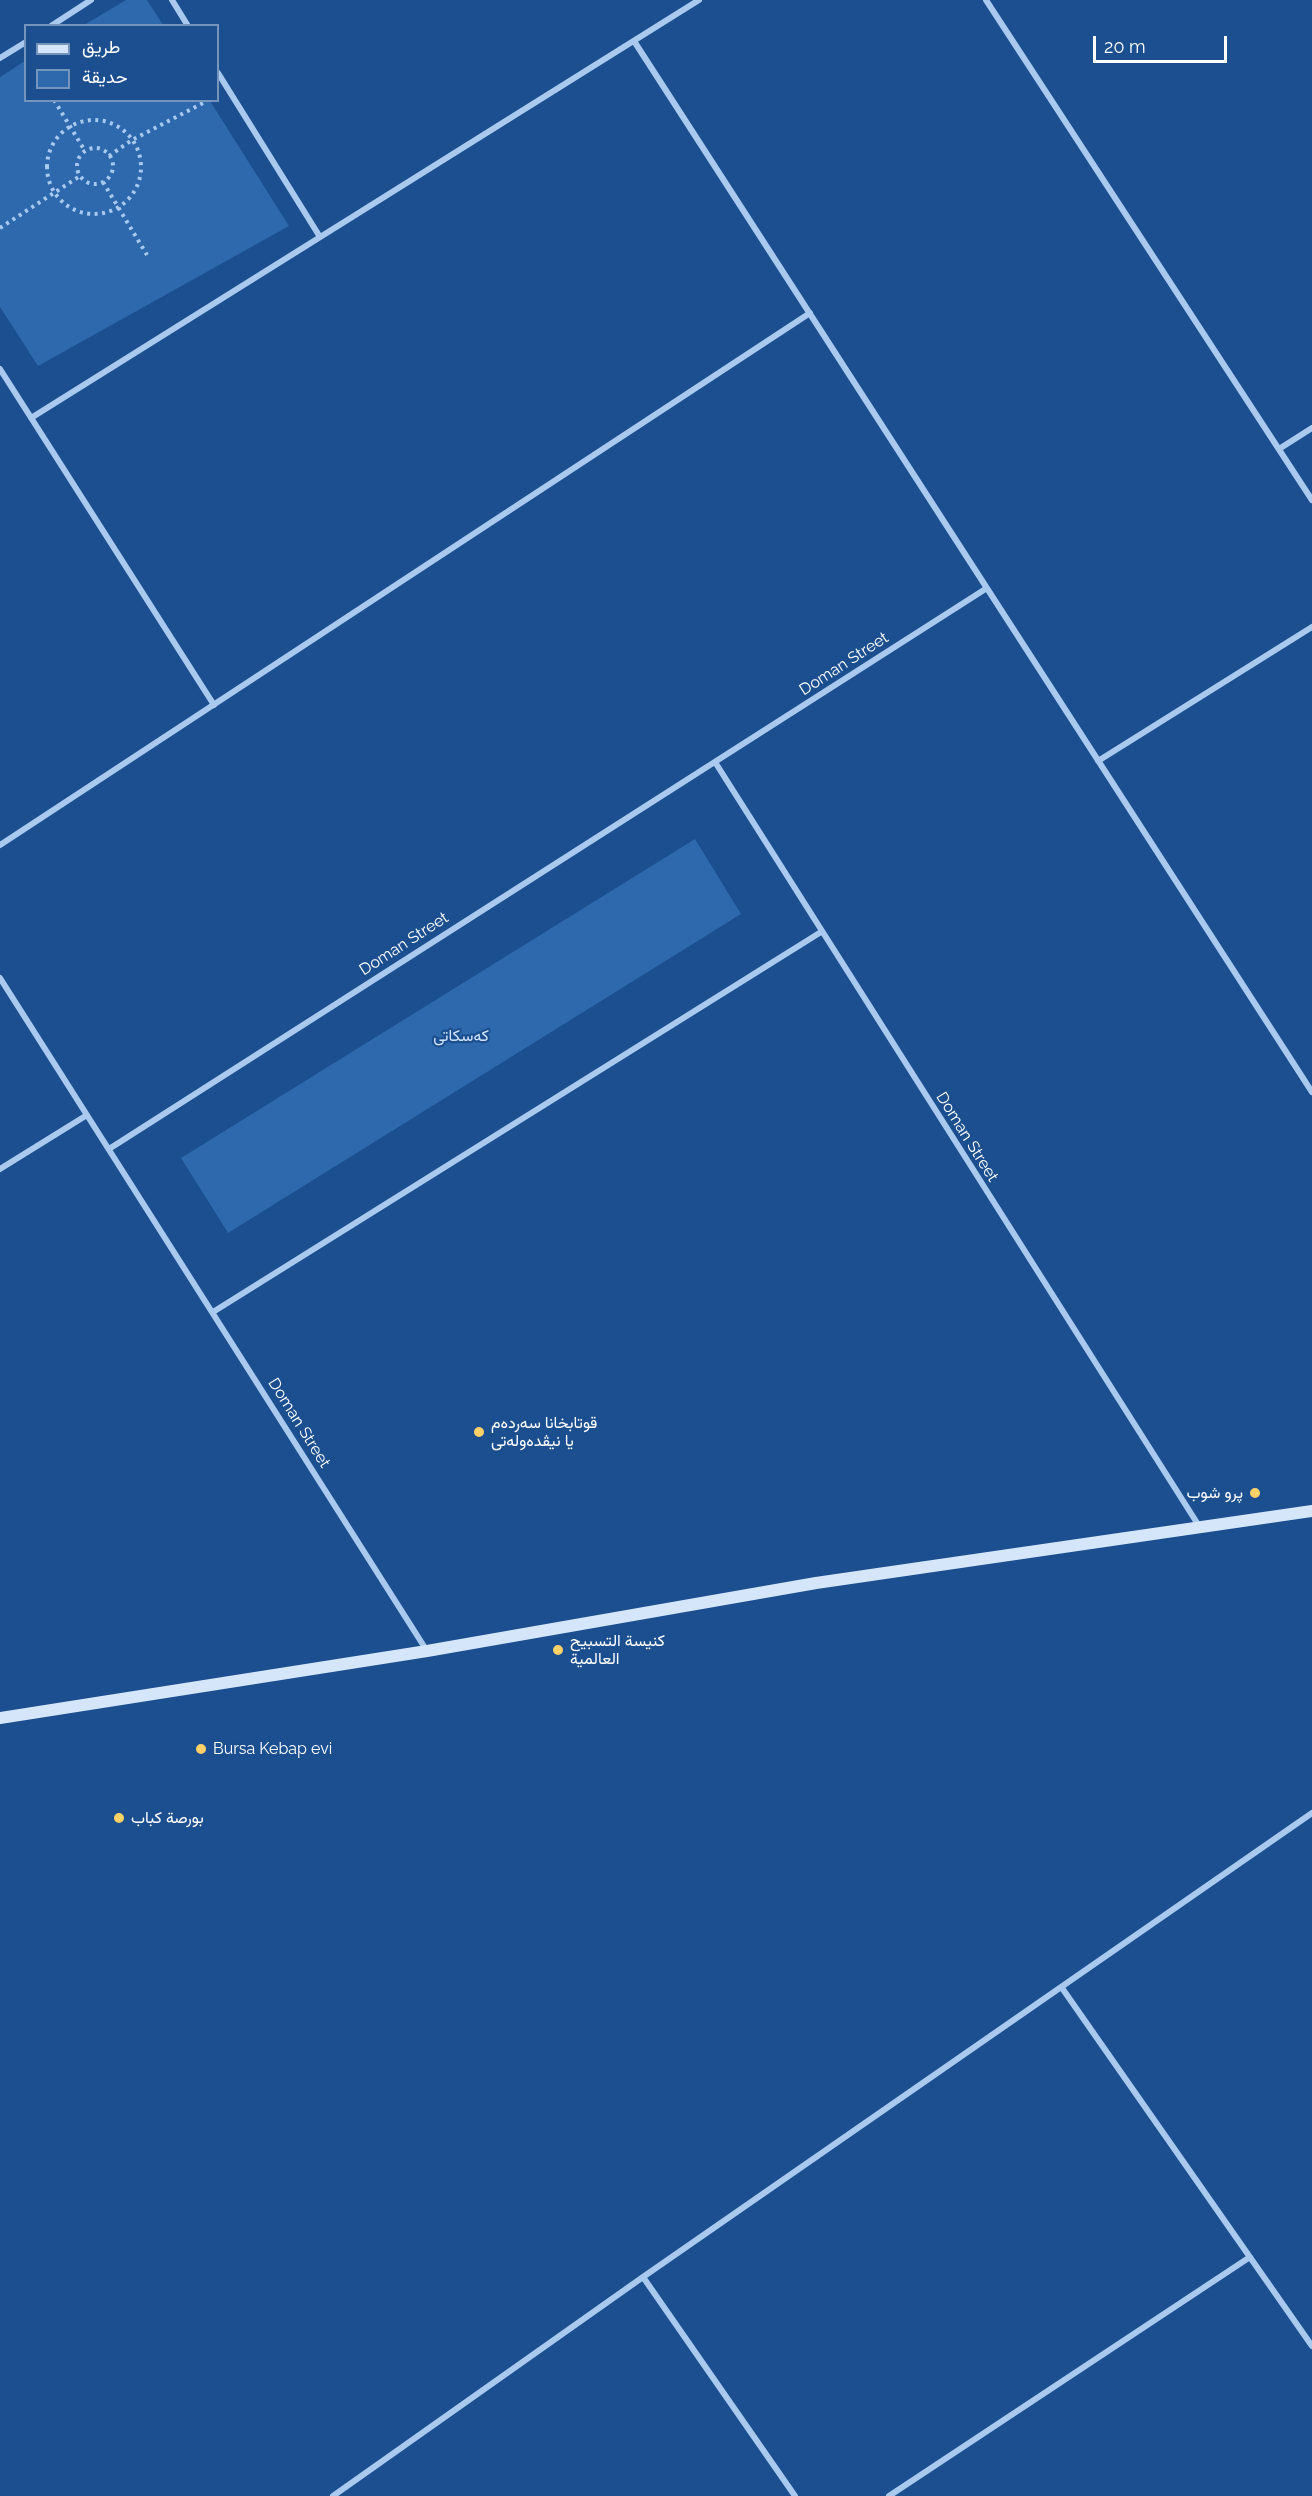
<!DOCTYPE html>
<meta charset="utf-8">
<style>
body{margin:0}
#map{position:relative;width:1312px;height:2496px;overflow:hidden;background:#1b4f8f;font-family:Raleway,Vazirmatn,sans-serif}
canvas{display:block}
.legend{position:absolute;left:24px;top:24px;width:195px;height:78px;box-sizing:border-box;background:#1b4f8f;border:2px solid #7695bc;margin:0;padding:8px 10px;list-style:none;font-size:18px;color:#fff}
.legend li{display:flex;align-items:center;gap:12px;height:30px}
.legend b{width:30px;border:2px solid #7695bc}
.scale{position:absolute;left:1093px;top:36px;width:134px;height:27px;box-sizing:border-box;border:3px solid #fff;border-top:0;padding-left:8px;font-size:18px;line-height:21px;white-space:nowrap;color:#fff;-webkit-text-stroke:4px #1b4f8f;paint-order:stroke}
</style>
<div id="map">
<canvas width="1312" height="2496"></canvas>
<ul class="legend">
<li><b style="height:8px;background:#d6e6fa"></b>طريق</li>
<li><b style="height:16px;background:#2e69ad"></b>حديقة</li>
</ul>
<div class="scale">20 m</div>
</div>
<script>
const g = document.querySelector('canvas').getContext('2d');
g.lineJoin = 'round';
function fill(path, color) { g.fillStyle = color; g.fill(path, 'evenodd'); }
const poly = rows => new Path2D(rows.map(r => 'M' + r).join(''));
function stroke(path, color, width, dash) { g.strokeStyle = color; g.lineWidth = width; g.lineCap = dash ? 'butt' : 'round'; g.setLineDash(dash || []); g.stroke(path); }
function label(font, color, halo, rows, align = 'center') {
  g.font = font + ' Raleway,Vazirmatn,sans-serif'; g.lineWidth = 4.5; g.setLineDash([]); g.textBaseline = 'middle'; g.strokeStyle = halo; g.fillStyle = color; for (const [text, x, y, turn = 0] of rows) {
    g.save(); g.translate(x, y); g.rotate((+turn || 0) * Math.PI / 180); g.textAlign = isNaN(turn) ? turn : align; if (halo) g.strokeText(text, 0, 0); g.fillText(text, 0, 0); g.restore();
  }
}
const green = poly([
 [126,0,147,0,163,25,84,25],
 [25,61,26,100,210,101,289,226,38,366,0,307,0,77],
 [695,839,741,914,228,1233,181,1158]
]);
const path = poly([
 [54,100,85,151],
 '47 167a47 47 0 1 1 94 0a47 47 0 1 1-94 0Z',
 '77 166a18 18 0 1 1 36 0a18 18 0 1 1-36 0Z',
 [109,156,132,140,205,102],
 [103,182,147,255],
 [0,228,80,176]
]);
const street = poly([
 [172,0,188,26],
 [986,0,1312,500],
 [51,26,91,0],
 [634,41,1312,1092],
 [0,58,26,42],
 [218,73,320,237],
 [0,369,214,705],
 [31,418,699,0],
 [1279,449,1312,428],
 [1098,761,1312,627],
 [715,762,1199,1526],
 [0,845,810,313],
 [0,978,427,1651],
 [109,1149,987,588],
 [0,1169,87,1115],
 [213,1312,821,932],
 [1062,1988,1312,2346],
 [643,2277,795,2496],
 [333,2496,643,2277,1312,1813],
 [889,2496,1250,2257]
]);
const secondary = poly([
 [0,1718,427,1651,816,1583,1312,1511]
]);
const markers = [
 [479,1432,6,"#ffd166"],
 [1255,1493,6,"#ffd166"],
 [558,1650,6,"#ffd166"],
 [201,1749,6,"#ffd166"],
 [119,1818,6,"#ffd166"]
];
const streetNames = [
 ["Doman Street",844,664,-33],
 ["Doman Street",404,944,-33],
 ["Doman Street",967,1137,58],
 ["Doman Street",299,1423,58]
];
const parkNames = [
 ["کەسکاتی",461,1036]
];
const poiNames = [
 ["قوتابخانا سەردەم",491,1423],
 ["یا نیڤدەولەتی",491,1441],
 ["پرو شوب",1243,1493,"right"],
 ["كنيسة التسبيح",570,1641],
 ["العالمية",570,1659],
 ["Bursa Kebap evi",213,1749],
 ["بورصة كباب",131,1818]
];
fill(green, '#2e69ad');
stroke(path, '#a9c9ee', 4, [3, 4.5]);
stroke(street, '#a9c9ee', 6);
stroke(secondary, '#d6e6fa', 12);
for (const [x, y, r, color] of markers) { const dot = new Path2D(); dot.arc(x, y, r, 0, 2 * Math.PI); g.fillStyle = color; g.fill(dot); stroke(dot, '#1b4f8f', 2); }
label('16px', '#fff', '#1b4f8f', streetNames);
label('16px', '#cfe3fa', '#1b4f8f', parkNames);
label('16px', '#fff', '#1b4f8f', poiNames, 'left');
</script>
